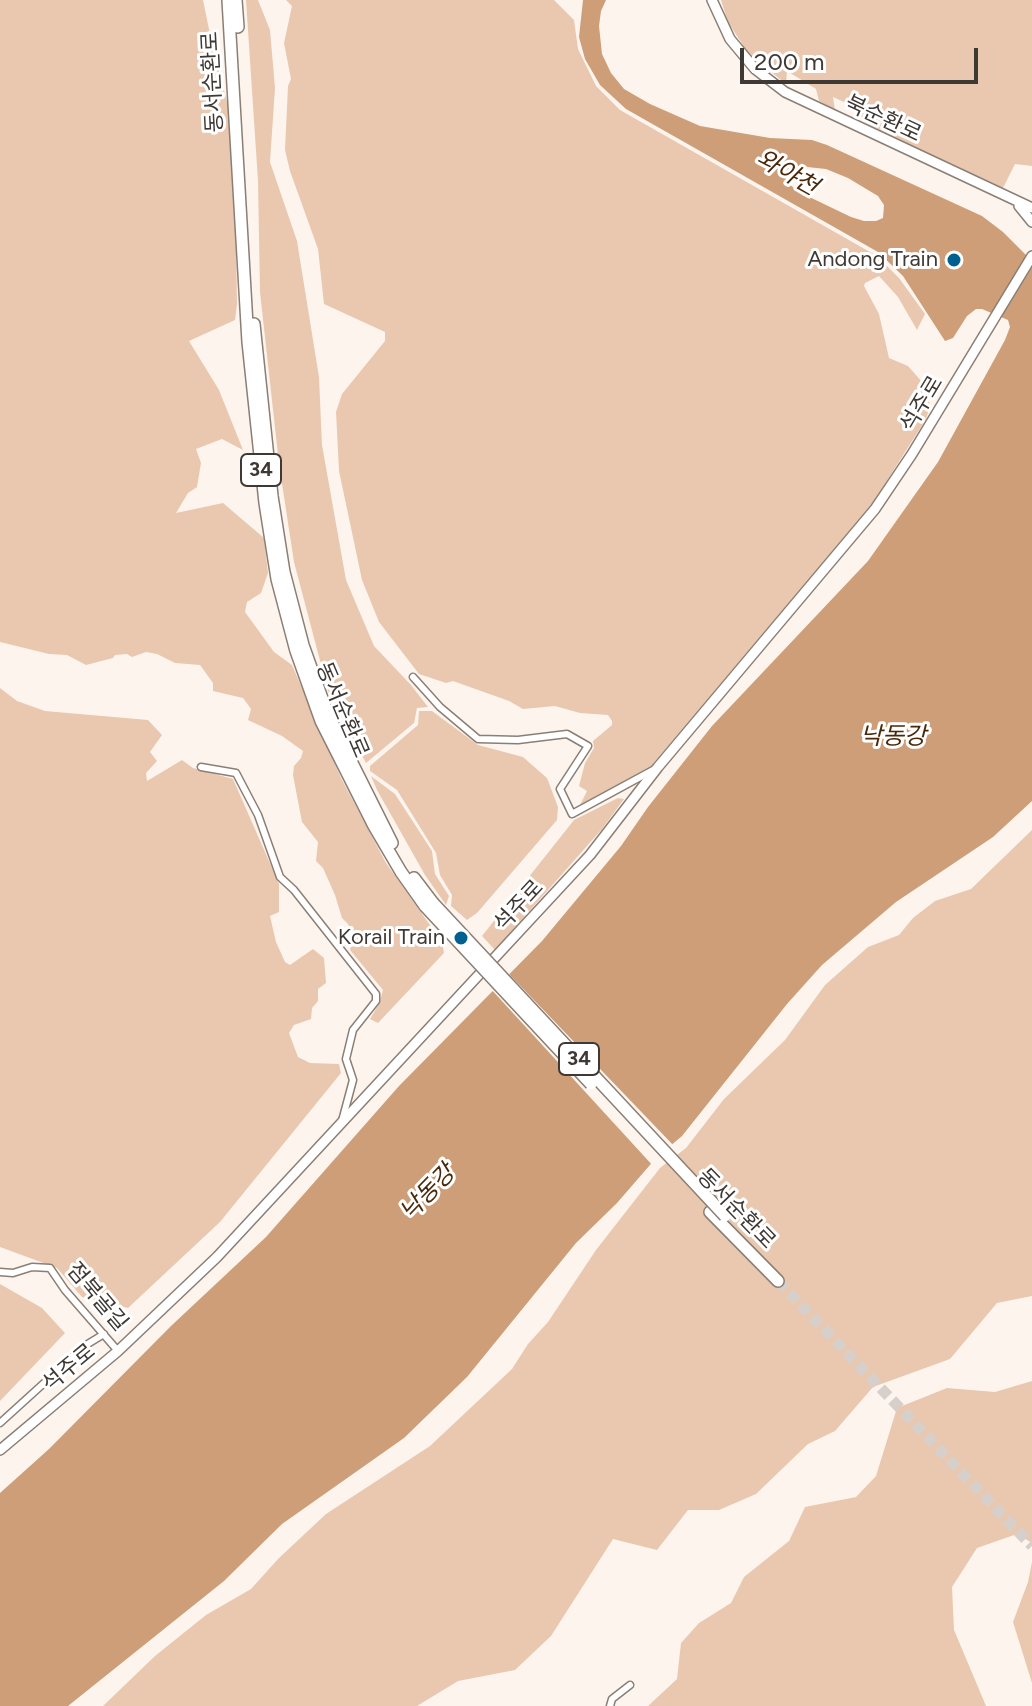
<!DOCTYPE html>
<meta charset="utf-8">
<style>
body{margin:0}
#map{position:relative;width:1032px;height:1706px;overflow:hidden;background:#fdf4ee;font-family:Figtree,sans-serif}
canvas{display:block}
.scale{position:absolute;left:740px;top:48px;width:238px;height:36px;box-sizing:border-box;border:4px solid #3f3935;border-top:0;padding-left:10px;font-size:24px;line-height:28px;white-space:nowrap;color:#3f3935;-webkit-text-stroke:6px #fff;paint-order:stroke}
</style>
<div id="map">
<canvas width="1032" height="1706"></canvas>
<div class="scale">200 m</div>
</div>
<script>
const g = document.querySelector('canvas').getContext('2d');
g.lineJoin = 'round';
function fill(path, color) { g.fillStyle = color; g.fill(path, 'evenodd'); }
const poly = rows => new Path2D(rows.map(r => 'M' + r).join(''));
function stroke(path, color, width, dash) { g.strokeStyle = color; g.lineWidth = width; g.lineCap = dash ? 'butt' : 'round'; g.setLineDash(dash || []); g.stroke(path); }
function label(font, color, halo, rows, align = 'center') {
  g.font = font + ' Figtree,"Noto Sans KR",sans-serif'; g.lineWidth = 6; g.setLineDash([]); g.textBaseline = 'middle'; g.strokeStyle = halo; g.fillStyle = color; for (const [text, x, y, turn = 0] of rows) {
    g.save(); g.translate(x, y); g.rotate((+turn || 0) * Math.PI / 180); g.textAlign = isNaN(turn) ? turn : align; if (halo) g.strokeText(text, 0, 0); g.fillText(text, 0, 0); g.restore();
  }
}
const green = poly([
 [0,0,203,0,213,49,234,128,237,304,235,320,189,341,219,390,243,450,222,439,196,449,201,463,197,487,188,493,176,513,223,503,264,538,268,573,261,593,247,602,245,612,274,652,292,665,341,778,386,863,442,942,444,953,378,1023,370,1019,379,1004,383,990,350,950,353,937,348,924,342,918,335,895,323,868,316,861,318,842,302,822,293,775,294,766,301,758,303,751,282,736,248,720,251,709,243,698,213,691,213,683,200,665,175,663,157,654,146,652,132,657,127,654,115,655,113,658,86,665,67,655,49,654,0,642],
 [246,0,258,0,270,30,275,88,270,162,297,241,319,377,322,445,346,580,374,646,411,685,428,707,417,708,414,723,366,763,328,691,294,562,279,464,260,292,258,181],
 [286,0,554,0,574,20,578,49,596,86,620,110,877,256,899,278,925,314,917,330,898,297,879,276,865,283,864,286,879,314,889,358,908,366,923,383,930,406,926,419,872,504,651,766,580,805,587,791,579,786,585,763,594,748,593,741,612,725,612,721,608,715,580,713,555,706,523,709,509,701,453,681,446,683,419,674,379,622,362,580,339,471,336,412,342,394,385,341,385,332,324,304,318,249,290,171,285,150,288,86,291,79,284,43,292,6],
 [721,0,1032,0,1032,166,1015,164,1002,190,864,122,857,108,833,97,835,110,819,101,816,89,787,71,786,84,748,53,728,22],
 [0,688,17,701,45,711,148,720,162,735,150,752,157,761,146,773,147,781,182,760,193,768,233,779,279,884,279,912,270,916,276,942,285,962,290,965,313,949,324,958,326,983,318,989,318,1001,312,1008,311,1019,294,1025,289,1033,298,1057,310,1063,339,1064,341,1073,220,1222,128,1308,82,1297,57,1268,0,1247],
 [419,711,432,711,478,745,523,757,547,778,558,807,557,820,477,913,467,920,451,906,452,895,440,875,436,853,397,790,370,771,370,766,418,725],
 [371,776,395,794,432,851,435,874,449,896,446,905,425,875,377,790],
 [618,798,624,799,602,829,495,950,482,936,574,820],
 [1032,830,1032,1296,997,1303,950,1359,873,1387,835,1431,808,1444,756,1494,719,1510,688,1510,657,1550,613,1539,551,1636,515,1670,458,1681,417,1706,103,1706,155,1656,206,1615,251,1589,278,1559,326,1514,430,1446,512,1369,528,1344,548,1322,596,1250,660,1168,686,1148,724,1099,785,1040,825,985,868,947,899,935,913,918,935,901,971,889],
 [0,1284,42,1308,65,1333,0,1401],
 [1032,1381,1032,1543,1017,1534,977,1548,952,1587,954,1630,986,1706,648,1706,677,1679,681,1643,699,1623,731,1603,744,1577,789,1541,805,1507,856,1497,876,1476,897,1408,947,1388,995,1392],
 [1032,1562,1032,1683,1013,1622,1028,1582]
]);
const water = poly([
 [583,0,606,0,601,11,599,26,602,54,611,73,624,89,650,104,700,126,770,138,812,140,827,145,982,216,1003,232,1032,261,1032,801,993,837,896,902,822,965,787,1004,682,1136,656,1158,617,1203,576,1243,467,1377,404,1438,282,1524,224,1581,68,1706,0,1706,0,1493,49,1449,171,1326,266,1237,399,1086,542,941,621,846,648,807,712,726,868,561,938,462,1005,340,1010,327,1008,320,982,309,976,309,967,316,953,338,945,341,903,276,878,252,626,109,600,85,585,59,579,37],
 [807,167,826,169,848,178,878,196,884,205,883,218,876,221,864,221,851,217,799,192,789,184,790,174,799,168]
]);
const pier = poly([
 [506,971,675,1147,654,1167,490,988]
]);
const highwayTunnel = poly([
 [778,1281,1032,1546]
]);
const street = poly([
 [413,677,440,707,478,739,518,740,567,734,588,746,560,789,572,814,655,769],
 [201,767,236,773,258,815,280,877,294,890,376,994,376,1001,353,1030,346,1059,353,1080,342,1121],
 [0,1272,13,1273,32,1267,50,1268,65,1290,118,1351],
 [0,1423,86,1345,104,1334],
 [610,1706,612,1699,630,1685]
]);
const secondary = poly([
 [712,0,730,39,755,69,785,92,1032,208],
 [1019,206,1032,222],
 [0,1450,118,1351,217,1257,590,855,658,767,875,509,912,454,1032,256]
]);
const highway = poly([
 [228,0,248,342,265,503,277,579,296,651,321,721,374,826,401,872,425,906],
 [236,0,238,27],
 [254,324,272,496,284,572,303,645,328,715,392,843],
 [414,878,433,903],
 [710,1212,778,1281]
]);
const highwayBridge = poly([
 [433,903,725,1216],
 [425,906,591,1084]
]);
const markers = [
 [954,260,8,"#00608f"],
 [461,938,8,"#00608f"]
];
const shields = [
 [261,470,40],
 [579,1059,40]
];
const shieldNames = [
 ["34",261,470],
 ["34",579,1059]
];
const streetNames = [
 ["동서순환로",213,82,-93],
 ["북순환로",883,119,25],
 ["석주로",922,404,-59],
 ["동서순환로",342,710,67],
 ["석주로",519,906,-47],
 ["동서순환로",736,1209,46],
 ["점북골길",97,1297,50],
 ["석주로",69,1368,-40]
];
const poiNames = [
 ["Andong Train",938,260],
 ["Korail Train",445,938]
];
const waterNames = [
 ["와야천",787,173,30],
 ["낙동강",893,737],
 ["낙동강",428,1193,-46]
];
fill(green, '#e9c8af');
fill(water, '#cd9e77');
fill(pier, '#fdf4ee');
stroke(highwayTunnel, '#d7cfc9', 11, [11, 5.5]);
stroke(street, '#8b7e74', 9);
stroke(secondary, '#8b7e74', 12);
stroke(highway, '#8b7e74', 14);
stroke(street, '#fff', 6);
stroke(secondary, '#fff', 9);
stroke(highway, '#fff', 11);
stroke(highwayBridge, '#8b7e74', 14, []);
stroke(highwayBridge, '#fff', 11);
for (const [x, y, r, color] of markers) { const dot = new Path2D(); dot.arc(x, y, r, 0, 2 * Math.PI); g.fillStyle = color; g.fill(dot); stroke(dot, '#fff', 3); }
for (const [x, y, w] of shields) { const box = new Path2D(); box.roundRect(x - w / 2, y - 16, w, 32, 6); g.fillStyle = '#fff'; g.fill(box); stroke(box, '#3f3935', 2); }
label('bold 20px', '#3f3935', null, shieldNames);
label('22px', '#3f3935', '#fff', streetNames);
label('22px', '#3f3935', '#fff', poiNames, 'right');
label('italic 24px', '#49290a', '#fff', waterNames);
</script>
